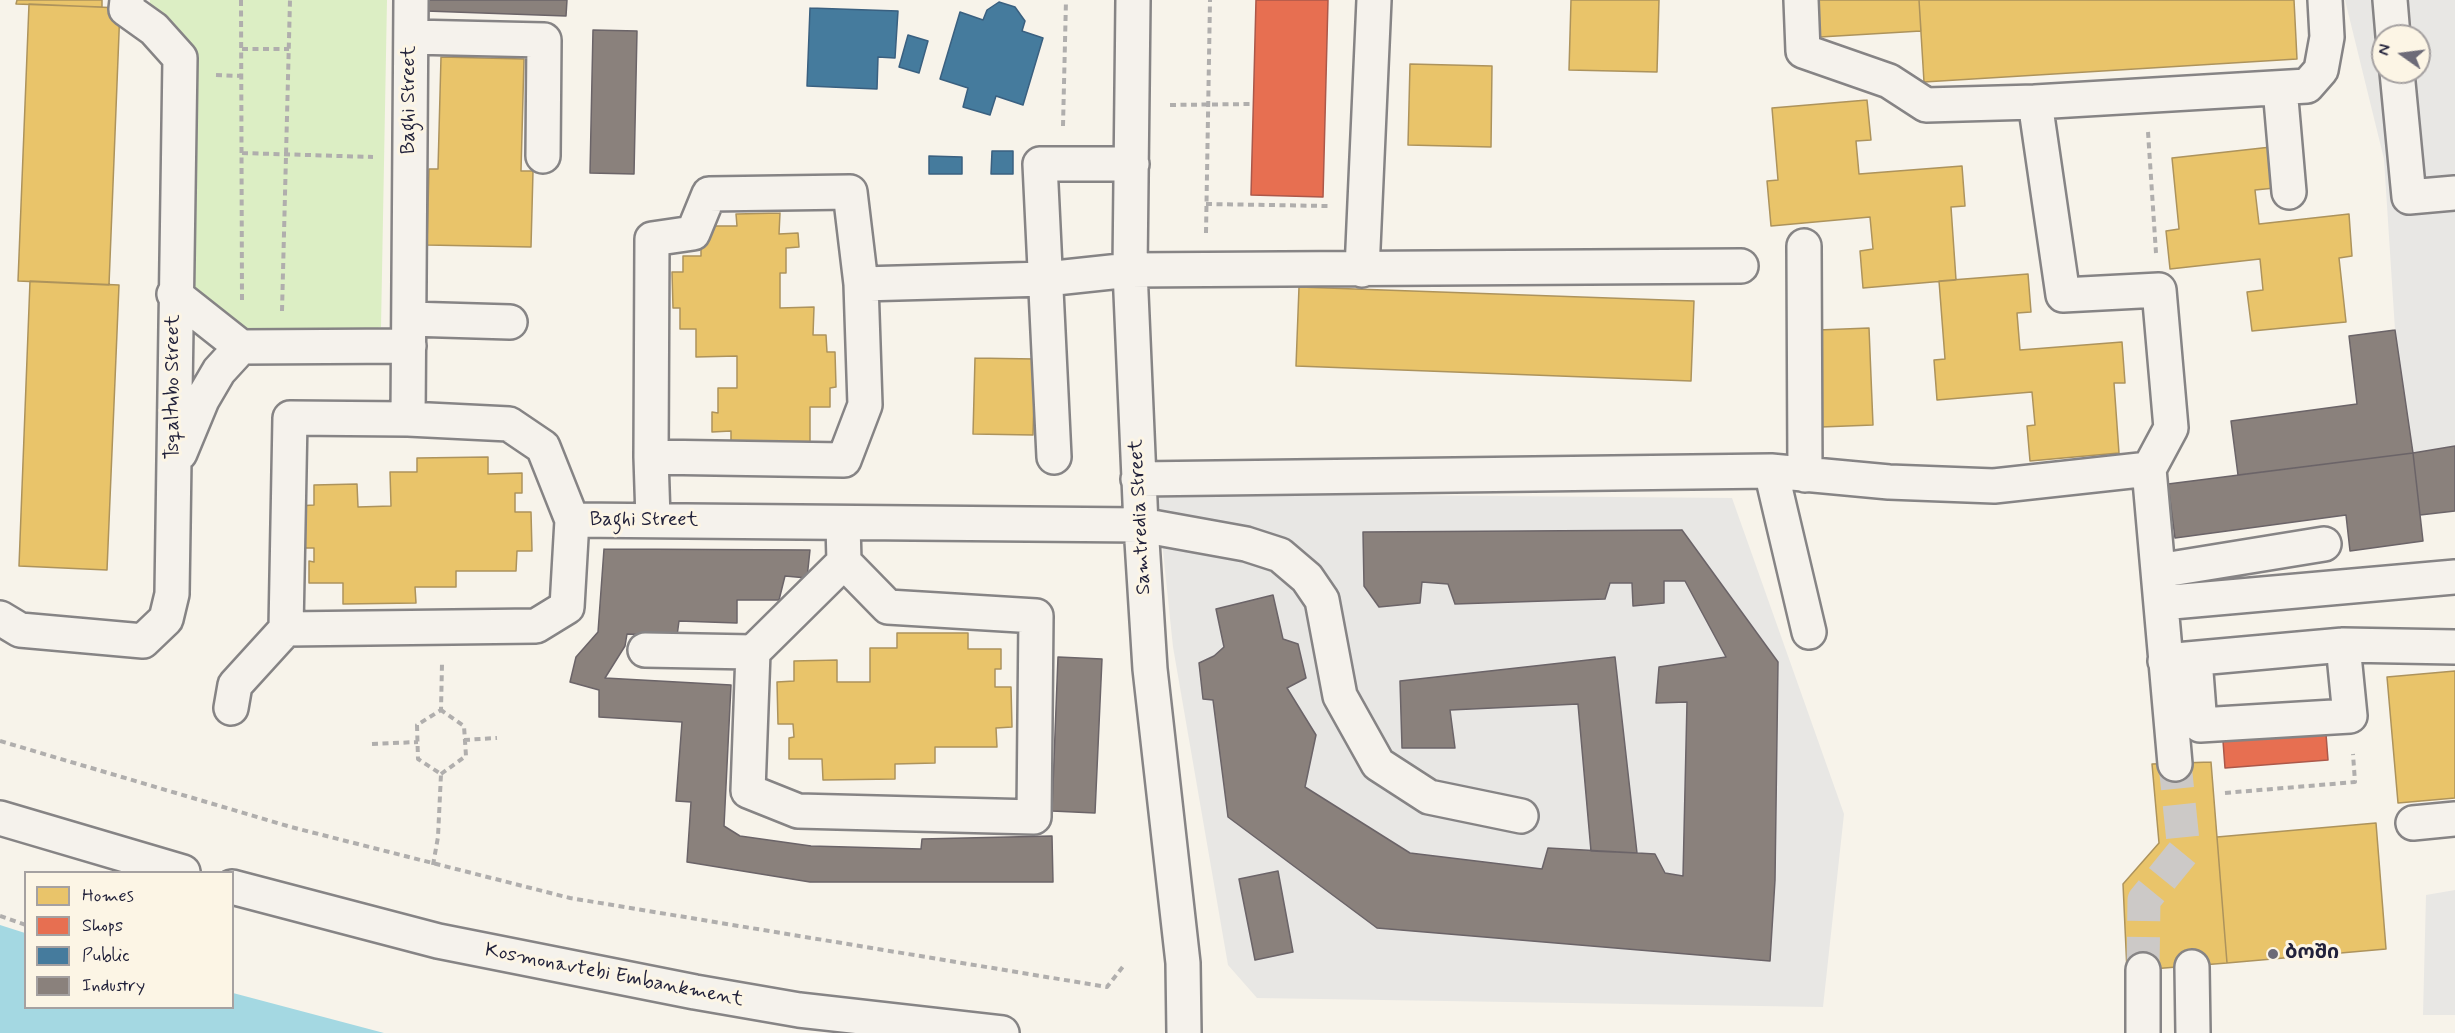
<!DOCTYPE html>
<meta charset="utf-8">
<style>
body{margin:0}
#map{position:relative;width:2455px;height:1033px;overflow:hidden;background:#f7f3ea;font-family:Mynerve,sans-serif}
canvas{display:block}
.legend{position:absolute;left:24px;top:871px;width:210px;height:138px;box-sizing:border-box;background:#fcf5e5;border:2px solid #a5a1a1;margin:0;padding:8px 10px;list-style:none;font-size:18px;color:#22223b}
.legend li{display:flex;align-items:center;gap:12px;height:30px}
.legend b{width:30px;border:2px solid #a5a1a1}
.north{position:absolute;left:2371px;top:24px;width:60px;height:60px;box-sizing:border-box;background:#fcf5e5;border:2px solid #a5a1a1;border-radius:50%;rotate:284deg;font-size:16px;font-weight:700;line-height:24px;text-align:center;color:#22223b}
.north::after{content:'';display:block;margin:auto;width:21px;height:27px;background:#6d6b78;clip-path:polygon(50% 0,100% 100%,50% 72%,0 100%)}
</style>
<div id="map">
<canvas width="2455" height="1033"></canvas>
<ul class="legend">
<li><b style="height:16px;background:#e9c46a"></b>Homes</li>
<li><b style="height:16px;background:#e76f51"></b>Shops</li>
<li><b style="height:16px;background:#457b9d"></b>Public</li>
<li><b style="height:16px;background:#8a817c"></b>Industry</li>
</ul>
<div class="north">N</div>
</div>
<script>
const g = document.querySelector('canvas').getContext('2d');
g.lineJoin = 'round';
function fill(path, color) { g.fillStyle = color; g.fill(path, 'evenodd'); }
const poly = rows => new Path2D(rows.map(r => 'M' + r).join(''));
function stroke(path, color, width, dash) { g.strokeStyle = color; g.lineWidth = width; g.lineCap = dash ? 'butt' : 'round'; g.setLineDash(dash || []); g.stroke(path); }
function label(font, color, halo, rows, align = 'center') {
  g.font = font + ' Mynerve,"Noto Sans Georgian",sans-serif'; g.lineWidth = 6; g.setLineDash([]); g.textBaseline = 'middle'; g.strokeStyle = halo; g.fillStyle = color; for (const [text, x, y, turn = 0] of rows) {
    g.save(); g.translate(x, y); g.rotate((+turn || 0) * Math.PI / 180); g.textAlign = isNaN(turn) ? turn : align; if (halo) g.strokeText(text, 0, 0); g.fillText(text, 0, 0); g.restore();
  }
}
const built = poly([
 [2345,0,2455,0,2455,446,2413,453,2395,330,2384,159],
 [2383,36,2419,36,2419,72,2383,72],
 [1157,493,1732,498,1844,814,1823,1007,1257,998,1228,965,1173,647],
 [2455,890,2455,1015,2423,1015,2426,895]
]);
const green = poly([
 [150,0,387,0,381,327,336,341,249,340,189,291,189,49,150,15]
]);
const water = poly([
 [0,925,25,933,26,1008,232,1008,233,993,384,1033,0,1033]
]);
const homes = poly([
 [17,0,102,0,102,7,16,4,17,0],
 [1571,0,1659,0,1657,72,1569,70,1571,0],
 [1817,0,1919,0,1921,31,1820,37,1817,0],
 [1919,0,2294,0,2297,59,1924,82,1919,0],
 [29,4,120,8,109,285,18,281,29,4],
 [441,57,524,59,521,171,533,171,531,247,427,245,429,169,438,169,441,57],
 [1410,64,1492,66,1491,147,1408,145,1410,64],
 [1867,100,1871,140,1856,141,1859,174,1962,166,1965,206,1951,207,1956,280,1863,288,1860,251,1873,249,1870,217,1771,226,1767,181,1778,180,1772,108,1867,100],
 [2271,147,2275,188,2255,190,2259,224,2349,214,2352,256,2339,258,2346,322,2252,331,2247,292,2263,290,2260,259,2170,269,2166,231,2179,229,2172,158,2271,147],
 [780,213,779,234,798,233,799,247,786,248,786,273,780,273,780,308,814,307,813,335,826,335,827,352,835,352,836,387,830,388,830,407,810,407,810,442,731,443,731,431,712,432,712,412,718,413,718,388,737,388,737,356,696,357,696,329,680,329,680,308,673,308,672,272,683,272,683,256,701,256,701,226,737,226,736,214,780,213],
 [2028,274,2031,312,2017,313,2020,350,2122,342,2125,383,2114,383,2119,453,2030,461,2027,426,2035,425,2032,392,1937,400,1934,360,1945,359,1939,281,2028,274],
 [30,281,119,285,107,570,19,566,30,281],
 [1299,287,1694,301,1691,381,1296,366,1299,287],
 [1869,328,1873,425,1821,427,1818,330,1869,328],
 [975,358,1035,359,1033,435,973,434,975,358],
 [488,457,488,474,522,473,522,493,515,493,515,512,531,512,532,551,517,551,516,571,456,571,456,587,415,587,416,603,343,604,343,583,309,583,309,561,314,562,314,548,298,548,297,506,314,505,314,485,357,484,358,507,391,506,390,472,417,472,417,458,488,457],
 [897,633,968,633,968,649,1001,649,1001,669,995,669,995,687,1011,687,1012,727,996,728,997,747,935,747,935,763,895,764,895,779,823,780,822,759,789,759,789,738,794,737,793,724,778,724,777,682,794,681,794,661,837,660,837,682,870,682,870,648,897,648,897,633],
 [2455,671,2455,798,2398,803,2387,677,2455,671],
 [2211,762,2227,963,2127,971,2123,884,2159,843,2152,764,2211,762],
 [2376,823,2386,949,2227,963,2217,837,2376,823]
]);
const shops = poly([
 [1256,0,1328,0,1323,197,1251,195,1256,0],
 [2326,734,2328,760,2225,768,2223,741,2326,734]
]);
const public = poly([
 [999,2,1015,7,1025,21,1022,31,1043,38,1023,105,996,96,990,115,963,107,968,88,940,79,960,12,983,20,987,10,999,2],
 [810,8,898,11,895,58,878,57,877,89,807,86,810,8],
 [908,35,928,41,919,73,899,67,908,35],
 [992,151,1013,151,1013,174,991,174,992,151],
 [929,156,962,157,962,174,929,174,929,156]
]);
const industry = poly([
 [427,0,567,0,566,16,426,11,427,0],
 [593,30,637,31,634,174,590,173,593,30],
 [2395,330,2413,453,2238,475,2231,421,2357,404,2349,336,2395,330],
 [2455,446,2455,511,2420,515,2413,453,2455,446],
 [2413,453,2423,541,2350,551,2346,515,2175,538,2168,484,2413,453],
 [1682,530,1778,662,1775,880,1770,961,1377,928,1228,817,1213,700,1203,699,1199,663,1214,656,1224,647,1216,609,1273,595,1283,639,1298,644,1306,678,1287,688,1316,735,1305,787,1410,853,1542,869,1548,848,1655,854,1665,873,1683,876,1687,702,1656,703,1659,667,1726,657,1685,581,1664,581,1664,603,1633,606,1632,583,1610,583,1605,599,1455,604,1448,584,1422,582,1420,603,1379,607,1364,586,1363,532,1682,530],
 [604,549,810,550,807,578,785,576,779,600,737,600,737,623,679,621,677,636,627,634,625,646,605,678,731,685,724,826,740,836,811,846,921,849,922,839,1052,836,1053,882,810,882,687,862,691,802,676,801,682,722,599,717,599,690,570,682,576,657,598,632,604,549],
 [1058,657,1102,659,1095,813,1052,811,1058,657],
 [1615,657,1637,853,1591,851,1578,704,1450,710,1455,748,1402,748,1400,681,1615,657],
 [1278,871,1293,952,1255,960,1239,879,1278,871]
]);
const minorTunnel = poly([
 [2143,970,2144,900,2184,851,2175,764]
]);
const path = poly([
 [241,0,242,301],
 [242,49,289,49],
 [216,75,242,76],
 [1170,105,1253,104],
 [1063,126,1066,0],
 [2148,132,2156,253],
 [242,153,373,157],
 [1206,204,1329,206],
 [1206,233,1210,0],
 [282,311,290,0],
 [464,740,497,738],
 [0,741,291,827,570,898,1107,987,1125,964],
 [372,744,418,742],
 [441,774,466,756,464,726,441,710],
 [2225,793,2355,782,2353,754],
 [433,865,438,837,441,774,418,759,417,725,441,710,442,664],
 [0,916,26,925]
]);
const minor = poly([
 [411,0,408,419,509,424,543,447,572,520,1141,525,1246,544,1280,555,1307,578,1322,600,1340,696,1378,764,1429,797,1521,816],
 [1133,0,1130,270,1141,525,1150,669,1183,963,1184,1033],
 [1801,0,1803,51,1889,81,1926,105,2035,102,2063,295,2159,290,2171,428,2149,469],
 [2390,0,2393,36],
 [411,37,544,40,543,156],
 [2397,72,2409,197,2455,193],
 [2280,88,2289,192],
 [2035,102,2307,86,2321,70,2327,37,2325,0],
 [1804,246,1805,475],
 [1362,270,1374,0],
 [861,284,1046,279,1130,270,1741,266],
 [174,294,241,347,409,346],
 [409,319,510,322],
 [408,419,290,418,286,629,536,626,567,607,572,520],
 [180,453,202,400,219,371,241,347],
 [651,457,844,460,865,405,861,284,850,192,709,194,693,233,652,239,651,457,653,519],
 [1054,457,1040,164,1132,164],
 [1771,471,1809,632],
 [1138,479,1771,471,1889,482,1994,486,2149,469,2175,764],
 [843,524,844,562,888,607,1036,616,1034,817,798,811,748,791,753,652,844,562],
 [2158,571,2324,544],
 [2161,603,2455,577],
 [0,618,20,630,143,641,166,619,172,594,180,58,154,29,126,9,127,0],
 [645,650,753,652],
 [2195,659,2200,725,2350,716,2343,645],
 [2165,661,2343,645,2455,647],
 [231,708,235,685,286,629],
 [2413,823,2455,819],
 [2192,967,2193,1033],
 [2143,1033,2143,970]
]);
const major = poly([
 [0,818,183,872],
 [232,887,438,941,695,992,799,1010,1002,1033]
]);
const markers = [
 [2273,954,6,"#6d6b78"]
];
const streetNames = [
 ["Baghi Street",410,100,-90],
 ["Tsqaltubo Street",174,387,-90],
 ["Samtredia Street",1141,517,-93],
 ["Baghi Street",644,521],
 ["Kosmonavtebi Embankment",614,976,11]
];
const poiNames = [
 ["ბოში",2285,954]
];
fill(built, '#e8e7e4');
fill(green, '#dceec4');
fill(water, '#a4d8e2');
fill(homes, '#e9c46a');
stroke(homes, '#ad935c', 1.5);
fill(shops, '#e76f51');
stroke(shops, '#ac584a', 1.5);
fill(public, '#457b9d');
stroke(public, '#3a6080', 1.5);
fill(industry, '#8a817c');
stroke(industry, '#6b6468', 1.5);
stroke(minorTunnel, '#ccc9c7', 33, [33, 16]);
stroke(minor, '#868485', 38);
stroke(major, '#868485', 38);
stroke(path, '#b0aead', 4, [6, 4.5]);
stroke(minor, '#f5f2ec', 33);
stroke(major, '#f5f2ec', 33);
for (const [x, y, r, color] of markers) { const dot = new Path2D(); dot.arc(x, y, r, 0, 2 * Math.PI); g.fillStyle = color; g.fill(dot); stroke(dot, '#fcf5e5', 2); }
label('20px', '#22223b', '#fcf5e5', streetNames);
label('bold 20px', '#22223b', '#fcf5e5', poiNames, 'left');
</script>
